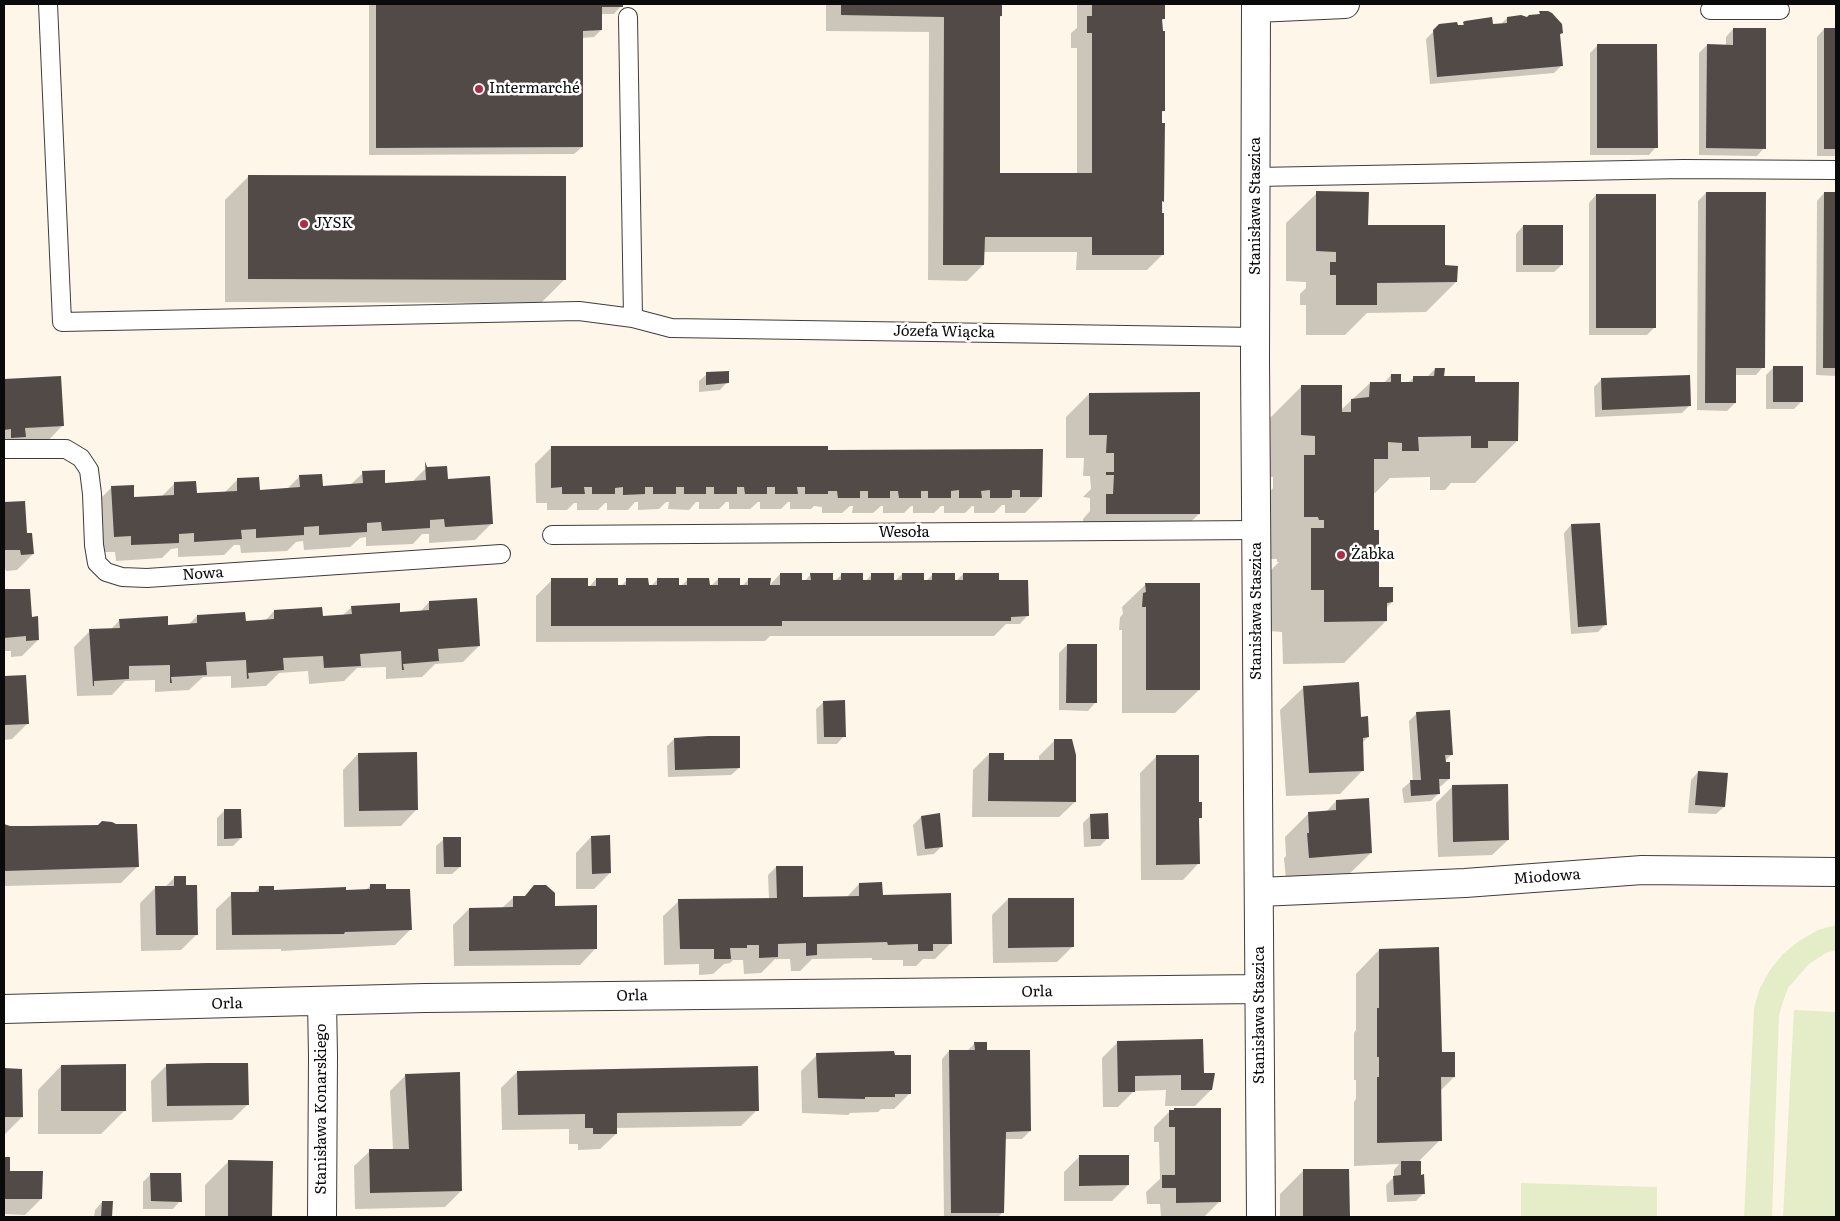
<!DOCTYPE html>
<meta charset="utf-8">
<style>
body{margin:0}
#map{position:relative;width:1840px;height:1221px;overflow:hidden;background:#fef7e9;font-family:Literata,serif}
canvas{display:block}
.frame{position:absolute;inset:0;border:5px solid #0a0a0a;pointer-events:none}
</style>
<div id="map">
<canvas width="1840" height="1221"></canvas>
<div class="frame"></div>
</div>
<script>
const g = document.querySelector('canvas').getContext('2d');
g.lineJoin = 'round';
function fill(path, color) { g.fillStyle = color; g.fill(path, 'evenodd'); }
const poly = rows => new Path2D(rows.map(r => 'M' + r).join(''));
function stroke(path, color, width, dash) { g.strokeStyle = color; g.lineWidth = width; g.lineCap = dash ? 'butt' : 'round'; g.setLineDash(dash || []); g.stroke(path); }
function label(font, color, halo, rows, align = 'center') {
  g.font = font + ' Literata,serif'; g.lineWidth = 5; g.setLineDash([]); g.textBaseline = 'middle'; g.strokeStyle = halo; g.fillStyle = color; for (const [text, x, y, turn = 0] of rows) {
    g.save(); g.translate(x, y); g.rotate((+turn || 0) * Math.PI / 180); g.textAlign = isNaN(turn) ? turn : align; if (halo) g.strokeText(text, 0, 0); g.fillText(text, 0, 0); g.restore();
  }
}
const pitch = poly([
 [1836,925,1836,950,1826,953,1809,964,1788,988,1784,999,1779,1015,1772,1217,1744,1217,1754,1008,1760,988,1770,970,1783,954,1799,941,1818,930],
 [1794,1010,1836,1012,1836,1217,1783,1217],
 [1521,1183,1657,1187,1657,1217,1521,1217]
]);
const shadow = poly([
 [369,4,621,4,621,6,614,14,601,14,601,30,594,37,581,38,582,147,574,154,369,155],
 [826,4,1001,4,1001,16,999,18,998,174,1077,174,1077,48,1071,48,1071,33,1077,28,1077,4,1164,4,1164,19,1161,21,1163,111,1161,113,1163,254,1147,270,1076,270,1077,252,983,252,983,265,967,281,928,280,929,32,826,31],
 [1540,13,1562,33,1559,36,1561,66,1554,73,1430,84,1426,39,1440,25,1457,26,1461,26,1464,23,1501,24,1507,18,1527,18,1537,16],
 [1733,29,1764,148,1757,156,1699,155,1699,53,1707,45,1726,46,1726,37],
 [1824,29,1836,29,1836,156,1817,156,1817,37],
 [1598,45,1656,147,1649,155,1590,155,1590,53],
 [249,176,565,279,541,303,225,302,225,200],
 [1317,193,1367,226,1444,267,1456,282,1426,312,1367,313,1345,335,1306,335,1306,305,1300,305,1300,294,1306,288,1306,282,1286,281,1286,223],
 [1706,193,1763,367,1756,375,1735,375,1735,403,1727,411,1697,410,1698,201],
 [1824,193,1836,193,1836,376,1816,375,1817,201],
 [1596,195,1655,327,1647,335,1589,335,1589,203],
 [1523,226,1562,265,1554,272,1516,272,1516,234],
 [1773,368,1802,401,1794,409,1766,409,1766,375],
 [1435,369,1443,377,1474,383,1517,441,1475,483,1451,483,1445,490,1430,490,1430,477,1390,478,1375,493,1373,493,1373,531,1378,588,1392,602,1386,608,1386,621,1344,663,1283,664,1282,632,1270,631,1269,572,1279,562,1277,562,1277,559,1263,559,1263,499,1273,488,1273,477,1259,477,1260,428,1302,386,1341,410,1370,383,1384,383,1391,375,1399,383,1408,383,1414,377,1427,377],
 [707,374,727,382,720,390,699,392,699,381],
 [60,378,62,426,47,442,4,453,4,381],
 [1602,379,1690,405,1682,413,1595,417,1594,387],
 [1089,394,1199,514,1175,537,1083,537,1083,519,1090,511,1090,498,1083,497,1091,489,1090,476,1083,476,1084,458,1066,458,1066,417],
 [551,448,826,451,1041,451,1041,497,1025,513,1005,513,1005,505,1002,505,994,513,974,513,974,506,972,506,965,513,944,513,944,506,941,506,934,513,913,513,913,506,911,506,904,513,883,513,883,506,881,506,873,513,852,513,853,506,850,506,842,513,822,513,822,507,814,506,811,509,790,509,790,502,788,502,781,509,760,509,760,502,758,502,750,509,729,509,729,502,726,502,719,509,699,509,699,502,696,502,689,510,668,509,669,502,666,502,659,509,638,510,638,502,635,502,628,510,607,510,607,503,605,503,598,510,577,510,577,503,574,503,567,510,547,510,547,503,536,503,535,464],
 [425,469,447,480,491,524,475,540,429,543,429,534,422,534,413,544,366,546,366,537,360,538,350,547,304,550,303,541,296,542,287,551,241,553,240,545,234,545,224,555,178,557,178,548,171,549,162,558,116,561,115,552,99,552,96,503,112,487,133,498,161,497,175,483,196,495,224,493,237,480,258,491,287,489,300,476,322,487,350,485,363,473,384,484,412,482],
 [24,502,25,534,33,554,17,570,6,571,4,565,4,503],
 [1571,525,1605,625,1598,632,1571,634,1564,533],
 [780,574,804,582,811,574,831,581,835,581,842,574,862,582,865,582,872,574,895,581,902,574,923,581,926,581,933,574,956,581,963,574,998,581,1027,616,1020,624,1006,624,994,636,770,636,765,641,536,642,536,596,552,580,586,587,589,587,596,579,617,587,620,587,627,580,648,587,650,587,657,580,681,586,688,579,709,586,711,586,718,579,739,586,742,586,749,579,769,586],
 [1146,584,1199,690,1175,713,1122,713,1122,630,1119,630,1120,617,1123,614,1122,607],
 [4,590,29,590,30,618,38,640,22,656,11,657,11,651,4,651],
 [429,602,479,646,463,662,435,664,422,677,386,679,386,667,357,668,344,681,309,684,308,671,279,673,266,686,231,688,231,676,203,677,189,690,155,692,155,680,125,681,112,695,77,696,74,647,90,631,111,629,120,620,167,626,188,625,197,616,245,622,265,621,274,611,322,617,342,616,352,607,399,613,420,612],
 [1067,645,1095,703,1088,711,1059,710,1059,653],
 [25,676,28,723,12,739,4,740,4,677],
 [1304,687,1360,718,1368,737,1362,743,1363,770,1340,794,1286,796,1280,710],
 [824,702,844,736,837,744,817,744,816,709],
 [1417,713,1452,754,1445,761,1449,779,1441,786,1438,786,1439,793,1431,801,1404,803,1402,789,1410,782,1413,782,1409,721],
 [674,739,739,768,731,775,668,777,667,746],
 [1055,740,1075,802,1059,817,972,817,973,770,989,754,1002,761,1039,762,1039,756],
 [358,754,416,810,401,826,344,827,343,770],
 [1156,757,1198,803,1200,818,1198,820,1198,864,1183,880,1141,880,1140,773],
 [1698,772,1724,807,1716,814,1688,813,1691,780],
 [1452,787,1508,840,1492,855,1438,857,1436,803],
 [1336,801,1371,853,1347,876,1286,880,1284,858,1286,856,1285,837,1309,813,1326,812],
 [224,811,241,838,233,846,217,846,217,818],
 [1091,815,1108,838,1100,846,1084,847,1083,823],
 [921,817,942,846,934,854,917,856,913,825],
 [4,825,10,828,99,826,137,867,121,883,4,886],
 [591,837,610,873,594,889,576,889,576,853],
 [444,839,460,867,452,874,436,874,436,846],
 [776,867,802,898,846,898,859,884,882,896,951,943,935,959,923,959,916,966,903,966,903,960,872,960,872,958,812,959,800,971,791,971,790,959,775,959,761,973,744,974,743,960,733,960,730,963,724,964,713,974,699,975,699,964,664,965,663,916,679,901,769,899,768,875],
 [174,878,185,887,197,934,181,950,141,951,140,903,156,887,165,887],
 [370,886,385,891,411,929,395,945,281,951,281,949,216,950,216,909,232,894,254,893,260,887,273,892,345,891,366,890],
 [535,886,595,949,580,965,454,966,453,925,469,909,502,908,514,897,524,897],
 [1008,899,1073,946,1057,962,993,963,992,915],
 [1379,950,1454,1077,1440,1091,1440,1140,1419,1161,1420,1176,1424,1193,1416,1201,1387,1202,1386,1185,1394,1177,1394,1170,1399,1164,1354,1166,1354,1102,1356,1099,1356,1080,1354,1080,1354,1033,1356,1030,1356,974],
 [1118,1042,1203,1074,1211,1090,1195,1106,1165,1106,1166,1090,1134,1091,1118,1107,1103,1107,1102,1058],
 [975,1043,986,1051,1030,1131,1022,1139,1004,1139,1003,1212,998,1217,944,1217,942,1059,949,1051,967,1051],
 [817,1055,910,1093,894,1109,881,1109,878,1112,850,1113,848,1115,802,1113,801,1071],
 [167,1065,247,1105,232,1120,152,1122,151,1081],
 [61,1066,125,1110,101,1134,38,1134,38,1090],
 [4,1070,21,1070,22,1117,4,1135],
 [517,1072,757,1110,741,1126,616,1128,616,1134,600,1149,578,1150,578,1144,569,1144,569,1129,502,1130,501,1088],
 [406,1075,461,1191,445,1207,355,1209,354,1166,370,1151,393,1150,390,1091],
 [1170,1111,1220,1201,1204,1217,1161,1217,1160,1204,1147,1204,1146,1192,1160,1179,1159,1142,1154,1142,1154,1127],
 [1080,1156,1128,1185,1112,1201,1064,1201,1064,1172],
 [4,1158,9,1158,9,1172,41,1199,25,1215,4,1214],
 [229,1161,272,1162,271,1217,205,1217,205,1185],
 [1303,1171,1348,1171,1348,1217,1280,1217,1280,1194],
 [151,1174,180,1201,173,1209,143,1209,143,1182],
 [102,1202,112,1203,111,1217,94,1217,95,1210]
]);
const building = poly([
 [376,4,623,4,623,7,602,7,602,30,583,31,583,147,376,148],
 [841,4,1002,4,1002,16,1000,16,1000,173,1092,173,1092,33,1087,33,1087,16,1092,16,1092,4,1165,4,1165,19,1162,19,1163,31,1165,31,1165,111,1162,111,1162,123,1165,123,1164,202,1162,201,1162,213,1164,213,1164,255,1092,255,1092,237,985,237,984,265,943,265,944,17,841,15],
 [1539,11,1548,11,1552,13,1562,24,1563,33,1560,34,1563,66,1437,77,1433,30,1439,24,1457,22,1458,25,1464,25,1463,22,1465,21,1492,17,1493,24,1507,23,1507,17,1521,15,1527,17,1529,15,1540,14],
 [1733,28,1766,28,1766,149,1706,148,1707,44,1733,45],
 [1824,28,1836,28,1836,149,1824,149],
 [1597,44,1657,44,1658,148,1597,148],
 [248,175,566,176,566,280,248,279],
 [1316,191,1369,192,1368,225,1445,225,1445,265,1458,266,1457,282,1377,283,1377,305,1336,305,1336,275,1330,275,1330,262,1336,262,1336,252,1316,251],
 [1706,192,1766,192,1765,368,1736,368,1736,403,1705,403],
 [1824,192,1836,192,1836,368,1823,368],
 [1596,194,1656,194,1656,328,1596,328],
 [1523,225,1563,225,1563,265,1523,265],
 [1773,366,1803,366,1803,402,1773,402],
 [1435,368,1445,368,1444,376,1475,376,1475,382,1519,382,1518,441,1488,441,1488,448,1471,448,1471,436,1418,437,1419,451,1402,451,1402,443,1388,442,1388,459,1374,459,1374,530,1379,530,1379,587,1393,587,1393,602,1387,603,1387,621,1324,622,1324,590,1311,590,1311,528,1324,528,1324,520,1319,520,1318,517,1304,517,1304,455,1315,455,1315,436,1301,435,1301,385,1342,385,1342,412,1351,412,1351,399,1369,397,1370,382,1391,382,1391,374,1401,374,1401,382,1413,382,1413,376,1434,376],
 [729,371,729,383,706,385,706,372],
 [1690,375,1691,406,1602,410,1601,378],
 [61,376,64,426,25,428,26,437,11,438,11,429,4,430,4,379],
 [1200,392,1200,514,1106,514,1106,494,1113,494,1114,475,1106,475,1106,472,1114,472,1114,453,1106,453,1107,435,1089,435,1089,393],
 [551,446,828,446,828,450,1043,449,1042,497,1020,497,1020,490,1012,490,1012,497,1010,498,990,498,990,490,981,491,982,498,959,498,959,490,951,491,951,498,928,498,928,491,921,491,921,498,899,498,898,491,890,491,890,498,868,498,868,491,860,491,860,498,838,498,837,491,828,491,828,494,805,494,805,487,797,487,798,494,775,494,775,487,767,487,767,494,745,494,744,487,737,487,737,494,714,494,714,487,706,487,706,494,684,494,684,487,676,487,676,494,653,494,653,487,645,487,645,494,623,495,623,487,615,488,615,494,592,494,592,487,584,487,585,494,562,494,562,487,551,488],
 [425,461,427,467,447,466,448,479,490,476,493,524,445,527,444,519,430,520,430,528,382,531,381,522,367,523,367,532,319,535,319,526,304,527,304,535,256,538,256,529,241,530,242,539,194,542,194,533,179,534,179,543,131,545,131,536,114,537,111,486,134,485,134,497,174,495,174,482,196,481,197,493,237,491,237,478,259,477,260,490,300,487,299,475,322,474,323,486,363,483,362,471,385,470,385,483,426,480],
 [25,501,27,533,32,533,34,554,21,555,20,550,4,550,4,502],
 [1600,523,1607,625,1578,627,1571,524],
 [780,573,802,573,802,580,811,580,810,573,833,573,833,580,841,580,841,573,863,573,863,580,871,580,871,573,894,573,894,580,902,580,902,573,924,573,924,580,932,580,932,573,955,573,955,580,963,580,963,573,999,573,999,580,1028,580,1029,616,1011,617,1011,621,782,621,782,626,551,626,551,578,588,578,588,586,596,586,596,578,618,578,618,585,626,585,626,578,648,578,649,585,657,585,657,578,679,578,679,585,687,585,687,578,709,578,710,585,718,585,718,578,740,578,740,585,748,585,748,578,771,578,770,585,780,585],
 [1145,583,1200,583,1200,690,1146,690,1146,607,1142,607,1143,593,1146,592],
 [4,589,30,589,32,617,38,616,39,640,26,641,26,636,4,638],
 [477,598,480,646,438,649,439,661,403,664,404,670,402,670,401,651,360,654,361,666,324,668,323,656,283,658,284,670,248,673,249,678,247,679,246,660,206,662,207,675,171,677,172,683,170,683,170,665,129,666,129,679,94,681,94,686,93,686,89,629,120,628,119,619,168,616,168,625,197,623,197,615,245,612,246,621,274,619,274,610,322,607,323,616,352,614,351,606,400,603,400,612,429,610,429,601],
 [1067,644,1097,644,1097,703,1066,703],
 [26,675,29,724,4,725,4,676],
 [1359,682,1361,717,1368,716,1369,737,1363,738,1364,771,1309,773,1303,686],
 [845,700,846,737,824,737,823,701],
 [1450,710,1453,755,1445,755,1446,762,1450,762,1450,779,1439,779,1440,794,1411,796,1410,780,1421,780,1416,712],
 [708,736,740,736,740,768,675,770,674,738],
 [1054,739,1072,739,1076,755,1076,802,988,801,989,753,1004,753,1004,760,1054,760],
 [417,752,418,810,359,811,358,753],
 [1156,755,1199,755,1199,802,1202,802,1202,818,1199,818,1200,864,1156,865],
 [1698,771,1728,773,1725,807,1695,805],
 [1508,784,1509,840,1453,842,1452,785],
 [1369,798,1372,853,1309,858,1307,833,1309,833,1308,812,1336,810,1336,800],
 [224,809,241,809,242,838,224,839],
 [940,813,943,847,925,849,921,816],
 [1108,813,1109,839,1091,839,1090,814],
 [102,821,112,822,116,824,137,824,139,867,4,871,4,824,10,826,29,826,98,825],
 [610,835,611,873,592,874,591,836],
 [443,837,461,837,461,867,444,867],
 [776,866,803,866,803,897,859,896,859,883,882,882,883,895,951,893,952,944,933,944,933,951,918,951,918,944,888,945,887,942,817,944,817,955,806,956,806,943,778,944,778,957,759,958,759,945,747,945,747,948,730,948,731,959,714,959,714,949,680,949,678,899,777,898],
 [174,876,186,876,186,885,197,885,198,935,156,935,155,886,174,886],
 [370,884,386,884,386,889,410,889,412,930,345,932,344,934,232,935,231,892,259,892,259,886,274,886,274,890,346,887,346,890,370,889],
 [534,885,546,885,555,893,555,906,597,905,597,949,469,951,469,908,513,907,513,896,525,896],
 [1008,898,1074,898,1074,947,1008,948],
 [1439,947,1442,1052,1455,1052,1455,1077,1441,1077,1442,1141,1377,1143,1377,1077,1379,1077,1379,1057,1377,1057,1377,1008,1379,1008,1379,949],
 [1203,1039,1204,1073,1215,1073,1212,1090,1181,1090,1181,1075,1135,1076,1135,1092,1118,1092,1117,1041],
 [974,1042,987,1042,987,1050,1030,1050,1031,1131,1006,1132,1004,1213,951,1213,949,1050,975,1050],
 [894,1051,895,1055,911,1055,911,1094,895,1094,895,1097,865,1097,865,1099,818,1098,816,1053],
 [208,1063,248,1063,249,1105,167,1106,166,1064],
 [126,1064,126,1111,61,1111,61,1065],
 [758,1066,759,1111,617,1113,617,1134,593,1134,593,1128,585,1128,585,1114,518,1115,517,1071],
 [4,1068,22,1069,23,1117,4,1117],
 [460,1072,462,1191,370,1193,369,1149,409,1149,405,1074],
 [1174,1108,1221,1108,1221,1202,1176,1203,1176,1188,1162,1188,1162,1175,1175,1175,1175,1127,1169,1127,1169,1110,1174,1110],
 [1079,1155,1129,1155,1129,1185,1079,1186],
 [4,1157,10,1157,10,1171,43,1171,42,1199,4,1199],
 [228,1160,273,1161,272,1217,228,1217],
 [1401,1161,1421,1161,1421,1175,1424,1174,1425,1194,1394,1195,1393,1176,1401,1175],
 [1303,1169,1349,1169,1350,1217,1303,1217],
 [150,1173,181,1173,182,1202,151,1201],
 [102,1201,113,1201,112,1217,101,1217]
]);
const service = poly([
 [48,4,62,322,579,311,633,318,671,328,1256,337],
 [1710,10,1780,10],
 [628,17,633,318],
 [1256,177,1683,169,1836,170],
 [4,449,66,449,81,458,89,470,92,494,94,545,97,563,106,572,122,577,147,578,501,554],
 [552,535,1256,530]
]);
const minor = poly([
 [1256,4,1255,360,1261,1217],
 [1256,8,1345,4],
 [1259,892,1465,883,1642,870,1836,872],
 [322,1001,323,1056,322,1217],
 [4,1009,425,998,1259,989]
]);
const markers = [
 [479,89,5,"#b02c43"],
 [304,224,5,"#b02c43"],
 [1341,555,5,"#b02c43"]
];
const poiNames = [
 ["Intermarché",489,89],
 ["JYSK",314,224],
 ["Żabka",1351,555]
];
const streetNames = [
 ["Stanisława Staszica",1256,206,-90],
 ["Józefa Wiącka",944,332,1],
 ["Wesoła",904,533],
 ["Nowa",203,574,-4],
 ["Stanisława Staszica",1257,611,-90],
 ["Miodowa",1547,877,-4],
 ["Orla",1037,992,-1],
 ["Orla",632,996,-1],
 ["Orla",227,1004,-1],
 ["Stanisława Staszica",1260,1015,-90],
 ["Stanisława Konarskiego",322,1109,-90]
];
fill(pitch, '#e4edc7');
fill(shadow, '#0003');
fill(building, '#524a47');
stroke(service, '#3d3d3d', 20);
stroke(minor, '#3d3d3d', 30);
stroke(service, '#fff', 18);
stroke(minor, '#fff', 28);
for (const [x, y, r, color] of markers) { const dot = new Path2D(); dot.arc(x, y, r, 0, 2 * Math.PI); g.fillStyle = color; g.fill(dot); stroke(dot, '#fff', 2); }
label('15px', '#0a0a0a', '#fff', poiNames, 'left');
label('15px', '#0a0a0a', '#fff', streetNames);
</script>
